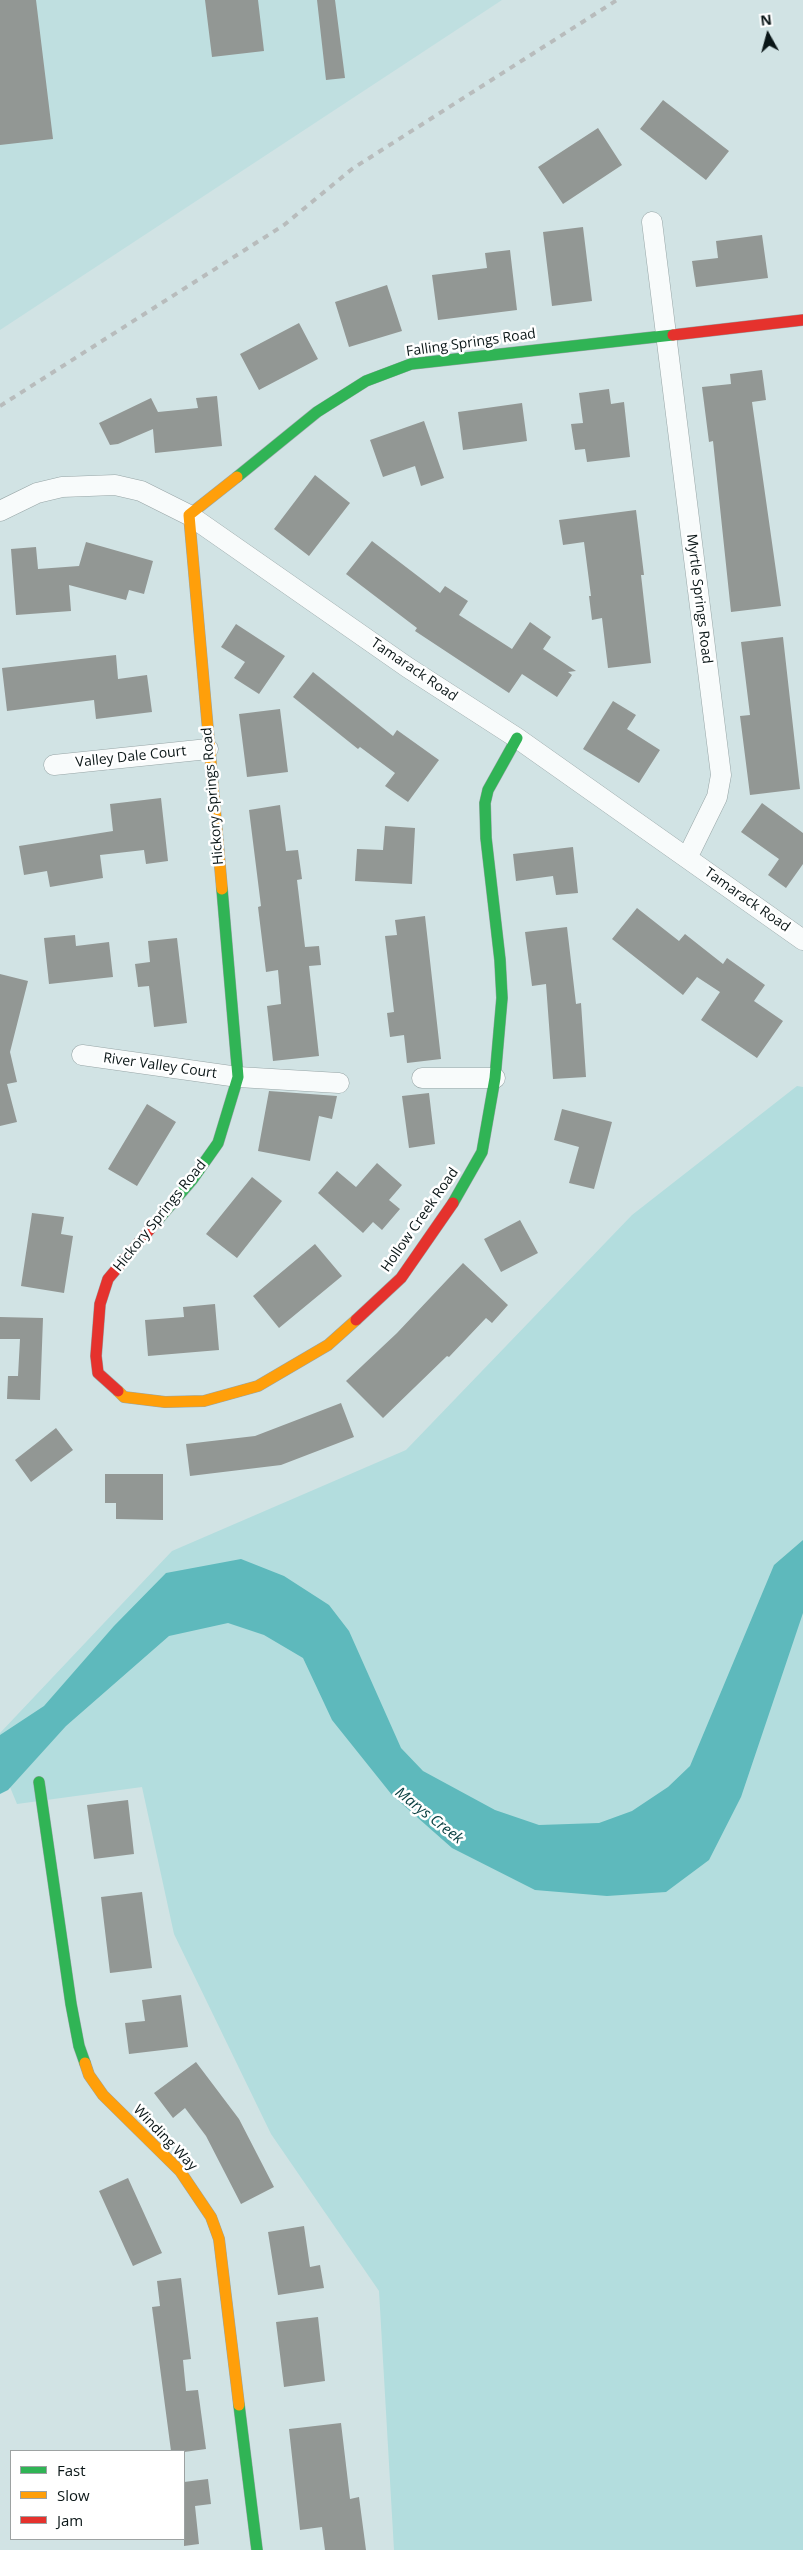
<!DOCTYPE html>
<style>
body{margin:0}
#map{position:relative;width:803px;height:2550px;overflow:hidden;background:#d1e3e4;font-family:"Open Sans",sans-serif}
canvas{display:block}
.legend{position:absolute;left:10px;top:2450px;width:175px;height:90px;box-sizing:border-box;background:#fff;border:1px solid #9da2a2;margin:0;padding:6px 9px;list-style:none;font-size:15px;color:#0a1617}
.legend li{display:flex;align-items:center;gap:10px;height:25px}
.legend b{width:25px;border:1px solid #9da2a2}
.north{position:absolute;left:743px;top:10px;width:50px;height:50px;-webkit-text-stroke:4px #fff;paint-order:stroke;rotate:353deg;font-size:14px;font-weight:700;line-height:20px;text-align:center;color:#0a1617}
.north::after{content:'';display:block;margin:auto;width:18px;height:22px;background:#0a1617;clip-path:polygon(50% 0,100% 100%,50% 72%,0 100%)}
</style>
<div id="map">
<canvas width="803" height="2550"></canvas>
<ul class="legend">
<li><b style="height:6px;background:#30b455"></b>Fast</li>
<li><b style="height:6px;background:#ff9f0a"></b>Slow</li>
<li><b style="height:6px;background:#e5322d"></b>Jam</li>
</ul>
<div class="north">N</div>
</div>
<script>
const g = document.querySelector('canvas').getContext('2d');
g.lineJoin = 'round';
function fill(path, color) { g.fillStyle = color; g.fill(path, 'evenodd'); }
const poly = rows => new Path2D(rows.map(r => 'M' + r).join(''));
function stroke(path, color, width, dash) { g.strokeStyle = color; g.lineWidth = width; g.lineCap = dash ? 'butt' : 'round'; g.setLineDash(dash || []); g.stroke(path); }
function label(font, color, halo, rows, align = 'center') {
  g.font = font + ' "Open Sans",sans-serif'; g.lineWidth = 5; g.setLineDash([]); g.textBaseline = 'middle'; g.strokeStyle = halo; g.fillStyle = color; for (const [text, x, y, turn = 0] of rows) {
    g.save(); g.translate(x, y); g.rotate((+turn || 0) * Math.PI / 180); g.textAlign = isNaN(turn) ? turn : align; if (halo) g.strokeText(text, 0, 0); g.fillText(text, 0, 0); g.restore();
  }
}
const built = poly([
 [0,0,502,0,0,330]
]);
const green = poly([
 [797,1086,803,1087,803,2550,394,2550,379,2291,271,2134,174,1934,142,1787,17,1804,0,1763,0,1733,172,1551,406,1450,632,1215]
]);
const water = poly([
 [803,1540,803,1613,741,1797,709,1860,666,1892,607,1896,535,1890,452,1848,392,1795,332,1720,303,1658,264,1635,228,1623,169,1636,66,1726,8,1790,0,1794,0,1735,44,1706,114,1626,166,1573,241,1559,284,1576,329,1605,349,1631,401,1748,423,1771,495,1810,539,1825,599,1823,632,1811,668,1787,690,1766,774,1565]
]);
const building = poly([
 [0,0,36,0,53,139,0,145],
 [205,0,258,0,264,51,212,57],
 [317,0,335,0,345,78,326,80],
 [663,100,729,151,706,180,640,129],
 [598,128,622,165,563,204,538,167],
 [583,227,592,301,552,306,543,232],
 [762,235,768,278,696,287,692,261,718,258,716,241],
 [510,250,517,310,438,320,432,275,487,268,485,253],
 [387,285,402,331,349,347,335,302],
 [299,323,318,359,259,390,240,354],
 [762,370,766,400,752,402,781,606,731,612,713,441,709,442,702,387,731,384,730,374],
 [609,389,611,404,624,402,630,457,587,462,585,449,575,450,571,424,583,423,579,393],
 [217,396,222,446,155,453,153,429,118,444,110,445,99,423,151,398,158,412,198,408,196,398],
 [522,403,527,441,463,450,458,412],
 [424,421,444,478,421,486,415,466,383,477,370,440],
 [315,475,350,503,309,556,274,529],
 [636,510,644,575,641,575,651,663,608,668,602,618,592,620,589,596,591,596,584,542,563,545,559,520],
 [372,541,440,593,445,586,468,601,459,615,512,649,530,622,551,637,543,649,576,671,568,672,572,675,557,697,522,674,509,693,415,631,417,628,346,574],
 [86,542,153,561,144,594,129,590,126,600,69,585,71,611,16,615,11,549,36,547,38,569,79,566],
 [236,624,285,656,259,694,234,678,245,662,221,647],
 [783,637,800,789,750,795,740,716,750,715,741,642],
 [116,655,118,679,147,675,152,712,96,719,94,700,7,711,2,668],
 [313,672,393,736,397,730,439,760,408,802,385,786,395,773,360,747,358,749,293,697],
 [613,701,636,715,627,729,660,750,639,783,583,749],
 [280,709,288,772,247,777,239,714],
 [161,798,168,861,146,864,144,850,100,855,103,878,50,887,47,871,24,875,19,846,113,831,110,804],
 [762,803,803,833,803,864,786,888,768,875,779,859,741,832],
 [280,805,286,851,298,850,302,879,297,880,305,947,319,946,321,965,309,966,319,1056,273,1061,267,1006,281,1004,278,970,266,972,258,907,261,906,249,810],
 [385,826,415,828,412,884,355,881,357,849,383,850],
 [573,847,578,893,556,895,553,876,516,881,513,854],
 [637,908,679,941,685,934,723,964,727,958,765,985,754,1001,783,1021,757,1058,701,1020,720,992,697,977,683,995,612,939],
 [425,916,441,1059,407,1063,404,1035,390,1037,387,1013,394,1012,385,936,397,935,395,920],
 [567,927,576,1004,581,1003,586,1077,553,1079,546,984,532,986,525,932],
 [75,935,76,946,109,942,113,977,49,984,44,938],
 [177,938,187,1023,154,1027,149,986,138,987,135,964,150,962,148,941],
 [0,974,28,981,10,1052,17,1082,7,1084,17,1122,0,1126],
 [269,1091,337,1096,332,1119,319,1116,310,1161,258,1151],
 [429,1093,435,1144,409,1148,402,1096],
 [147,1104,176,1122,137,1186,108,1169],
 [562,1109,612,1122,594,1189,569,1183,579,1147,554,1140],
 [377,1163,402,1185,389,1200,400,1209,382,1230,373,1222,363,1233,318,1193,337,1171,356,1187],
 [252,1177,282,1201,237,1258,206,1234],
 [32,1213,64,1217,61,1234,73,1236,64,1293,21,1286],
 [520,1220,538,1253,501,1272,484,1239],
 [315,1244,342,1276,279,1328,253,1296],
 [463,1263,508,1305,492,1323,486,1318,449,1357,447,1356,383,1418,346,1381,397,1333],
 [215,1304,219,1350,148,1356,145,1320,184,1317,183,1307],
 [0,1317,43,1318,40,1400,7,1399,8,1376,18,1376,20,1339,0,1339],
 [341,1403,354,1437,281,1465,190,1476,186,1444,255,1436],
 [56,1428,73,1450,31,1482,15,1460],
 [105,1474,163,1474,163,1520,116,1519,116,1503,105,1503],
 [128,1800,134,1854,94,1859,87,1805],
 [142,1892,152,1968,110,1973,101,1897],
 [181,1995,188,2047,129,2054,125,2023,145,2021,142,2000],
 [196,2062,239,2119,274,2187,241,2204,206,2136,185,2108,173,2118,154,2093],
 [128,2178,162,2253,133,2266,99,2191],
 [304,2226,310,2267,320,2265,324,2288,278,2295,268,2232],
 [181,2278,191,2359,183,2360,186,2391,198,2390,206,2449,184,2452,171,2451,152,2307,160,2306,157,2281],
 [318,2317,325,2381,284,2387,276,2322],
 [341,2423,350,2499,359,2497,366,2550,325,2550,322,2527,300,2530,289,2429],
 [208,2479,211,2504,195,2506,199,2544,184,2546,184,2482]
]);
const street = poly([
 [652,222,721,775,717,797,687,858],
 [0,511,37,493,62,487,115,485,141,491,189,515,407,667,517,738,803,940],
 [54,765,208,749],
 [82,1055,238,1077,339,1083],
 [422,1078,495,1078]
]);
const fast = poly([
 [237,477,317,412,366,381,411,364,673,335],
 [453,1203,482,1152,495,1078,502,998,500,960,486,838,485,803,488,790,517,738],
 [156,1222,192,1180,218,1143,238,1077,222,889],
 [39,1782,71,2004,79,2046,85,2063],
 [239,2405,257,2550]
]);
const slow = poly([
 [222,889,189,515,237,477],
 [118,1391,124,1397,165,1402,204,1401,258,1386,328,1345,356,1320],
 [85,2063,89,2075,103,2095,180,2171,211,2217,219,2239,239,2405]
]);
const jam = poly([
 [673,335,803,320],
 [356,1320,401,1278,453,1203],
 [118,1391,98,1373,96,1356,100,1304,108,1279,156,1222]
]);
const rail = poly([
 [0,406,284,225,352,169,617,0]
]);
const streetNames = [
 ["Falling Springs Road",471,343,-8],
 ["Myrtle Springs Road",699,599,83],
 ["Tamarack Road",414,670,34],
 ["Valley Dale Court",131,757,-6],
 ["Hickory Springs Road",213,796,-95],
 ["Tamarack Road",747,900,35],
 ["River Valley Court",160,1066,8],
 ["Hickory Springs Road",160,1216,-51],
 ["Hollow Creek Road",420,1220,-55],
 ["Winding Way",165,2138,46]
];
const waterNames = [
 ["Marys Creek",429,1816,38]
];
fill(built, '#bfdfe0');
fill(green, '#b3ddde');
fill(water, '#5eb9bc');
fill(building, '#929794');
stroke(street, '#97a5a6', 21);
stroke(fast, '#97a5a6', 12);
stroke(slow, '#97a5a6', 12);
stroke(jam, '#97a5a6', 12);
stroke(street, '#f8fbfb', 20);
stroke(fast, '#30b455', 11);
stroke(slow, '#ff9f0a', 11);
stroke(jam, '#e5322d', 11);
stroke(rail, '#b8bcbc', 4, [6, 6]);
label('14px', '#0a1617', '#fff', streetNames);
label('italic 15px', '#0a4042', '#fff', waterNames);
</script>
